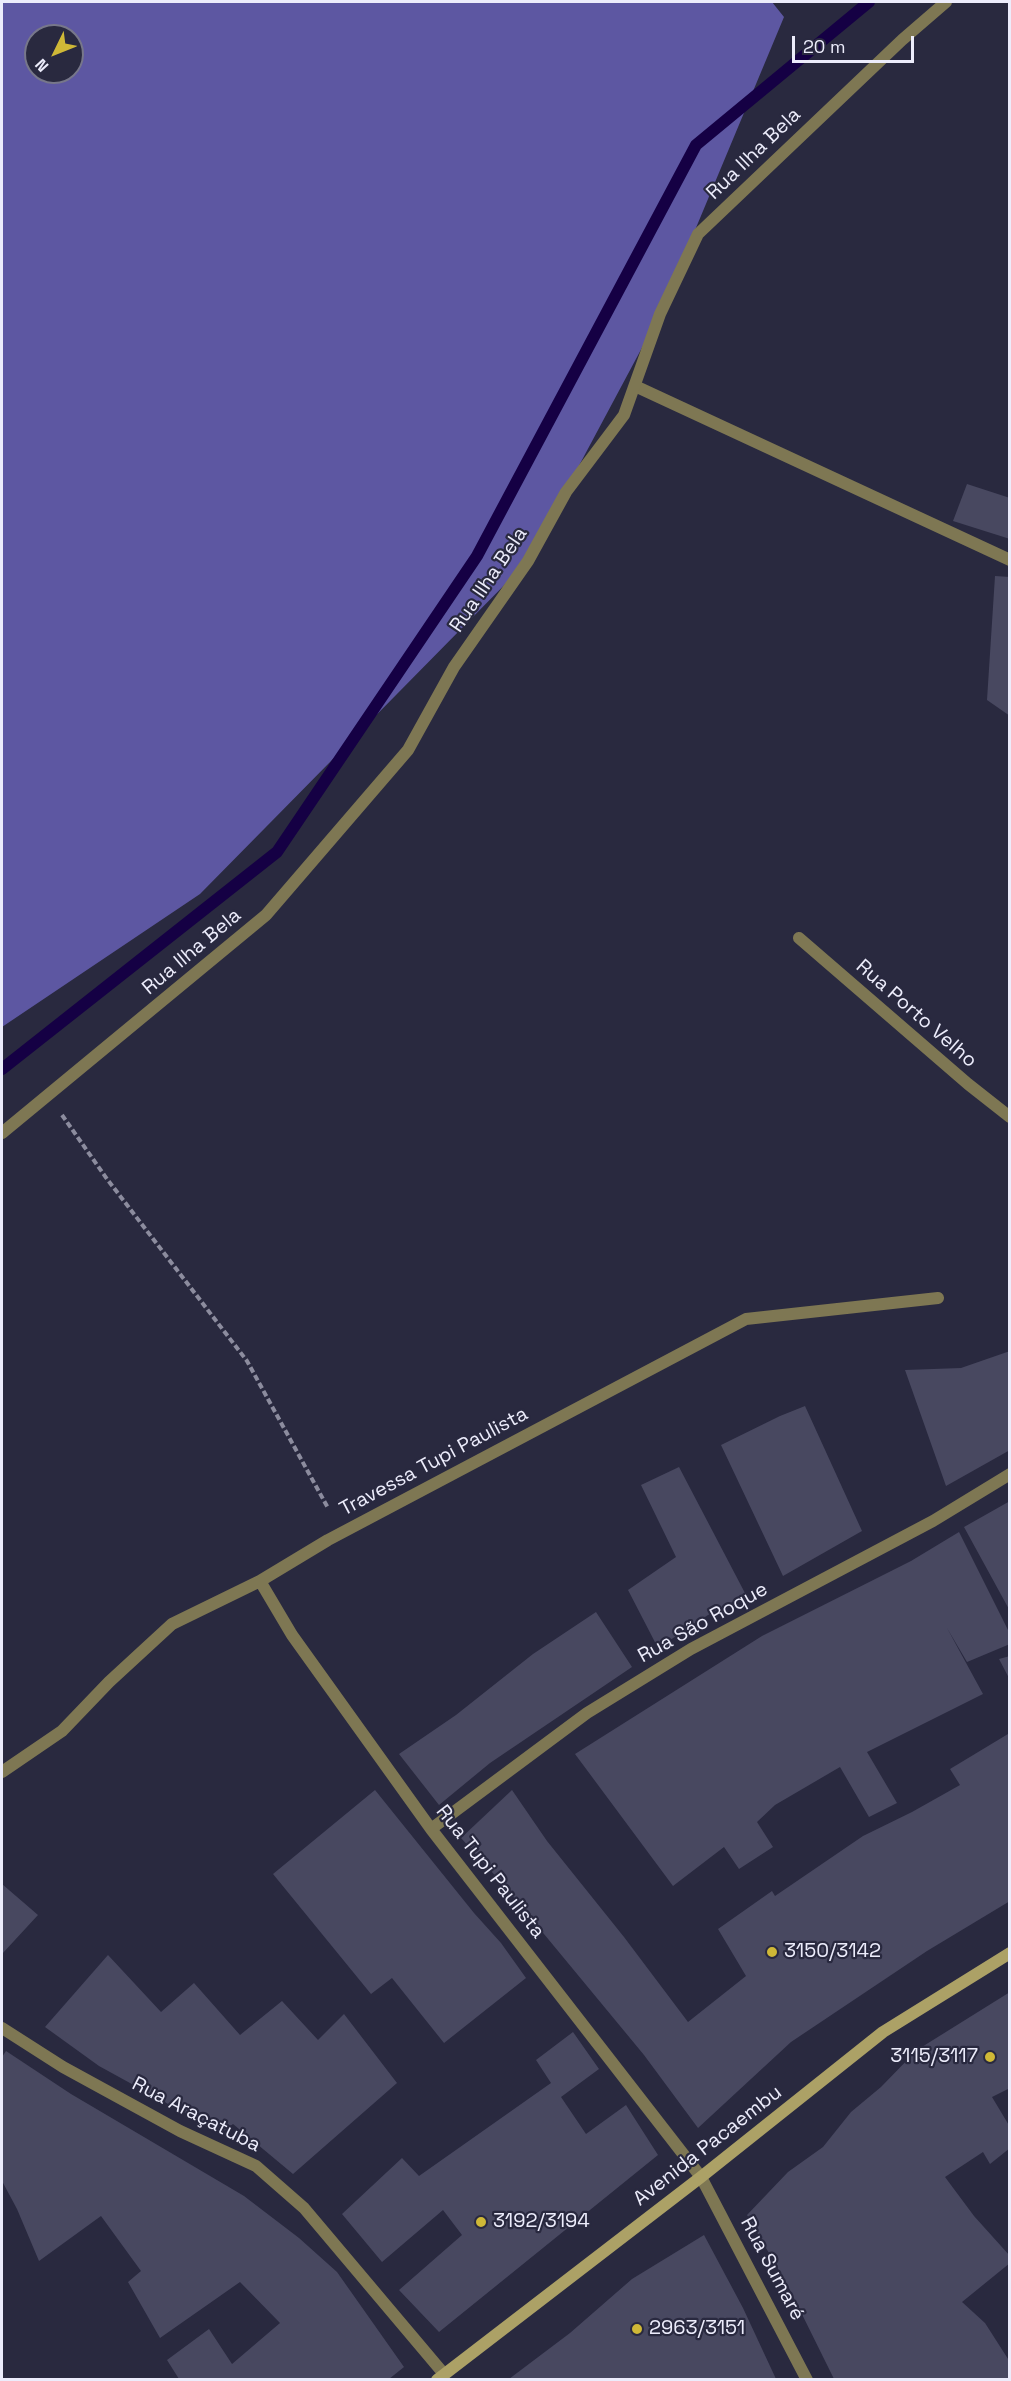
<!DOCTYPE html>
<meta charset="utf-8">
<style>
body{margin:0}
#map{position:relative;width:1011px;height:2381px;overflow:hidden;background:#29293f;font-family:"Space Grotesk",sans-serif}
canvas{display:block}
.frame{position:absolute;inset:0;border:3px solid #ececfb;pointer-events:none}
.north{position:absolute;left:24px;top:24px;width:60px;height:60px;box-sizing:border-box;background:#29293f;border:2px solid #77778a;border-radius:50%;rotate:227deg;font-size:16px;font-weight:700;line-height:24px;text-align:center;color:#ececfb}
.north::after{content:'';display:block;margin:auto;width:21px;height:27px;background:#cfb837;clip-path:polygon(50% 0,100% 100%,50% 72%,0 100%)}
.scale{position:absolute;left:792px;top:36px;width:122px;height:27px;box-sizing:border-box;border:3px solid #ececfb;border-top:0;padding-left:8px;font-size:18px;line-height:21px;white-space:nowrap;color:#ececfb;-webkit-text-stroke:4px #29293f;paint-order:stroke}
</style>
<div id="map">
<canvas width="1011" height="2381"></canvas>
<div class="frame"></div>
<div class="north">N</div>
<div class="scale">20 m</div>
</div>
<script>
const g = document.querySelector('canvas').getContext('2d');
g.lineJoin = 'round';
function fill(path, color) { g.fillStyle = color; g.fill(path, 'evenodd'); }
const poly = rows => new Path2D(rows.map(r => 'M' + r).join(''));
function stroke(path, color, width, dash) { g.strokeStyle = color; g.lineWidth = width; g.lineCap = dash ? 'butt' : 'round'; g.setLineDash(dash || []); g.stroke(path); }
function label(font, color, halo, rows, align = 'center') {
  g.font = font + ' "Space Grotesk",sans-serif'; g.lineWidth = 4.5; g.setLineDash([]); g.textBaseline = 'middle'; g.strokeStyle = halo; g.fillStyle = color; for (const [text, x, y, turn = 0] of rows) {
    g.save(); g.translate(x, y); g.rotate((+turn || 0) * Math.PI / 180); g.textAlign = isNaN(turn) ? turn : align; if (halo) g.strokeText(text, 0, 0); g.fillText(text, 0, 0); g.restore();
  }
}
const forest = poly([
 [2,2,772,2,784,17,660,314,528,561,200,894,2,1027],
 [36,36,72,36,72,72,36,72]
]);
const stream = poly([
 [2,1069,277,852,477,556,696,145,869,2]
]);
const building = poly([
 [967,484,1010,498,1010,539,953,521],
 [995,576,1010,577,1010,716,987,700],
 [1010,1351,1010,1450,946,1486,905,1370,961,1368],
 [805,1406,862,1531,783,1576,721,1445,780,1416],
 [679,1467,746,1595,708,1615,658,1648,628,1590,676,1557,641,1485],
 [1010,1501,1010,1611,964,1527],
 [959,1532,1010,1634,1010,1644,967,1662,947,1628,983,1694,867,1752,897,1803,869,1817,840,1767,775,1805,757,1822,773,1847,739,1869,724,1847,673,1886,575,1754,762,1636,911,1561],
 [596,1612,632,1667,490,1763,439,1805,399,1754,456,1715,533,1654],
 [1010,1656,1010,1680,999,1659],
 [1008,1734,1010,1737,1010,1901,927,1951,791,2042,698,2128,644,2055,501,1882,461,1838,512,1790,547,1841,624,1937,688,2022,746,1976,718,1929,772,1891,775,1896,863,1836,912,1812,960,1785,950,1769],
 [375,1790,474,1913,501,1943,526,1978,444,2043,392,1978,371,1994,273,1874],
 [2,1884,38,1915,2,1954],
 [108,1955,161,2012,194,1983,240,2035,282,2001,318,2040,344,2014,397,2083,293,2174,233,2124,221,2133,99,2066,45,2027],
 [1010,1992,1010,2088,992,2097,1010,2127,1010,2148,990,2164,983,2152,945,2177,974,2216,1010,2256,1010,2263,962,2302,985,2323,1010,2362,1010,2379,834,2379,788,2286,747,2215,788,2172,823,2147,851,2112,881,2087,917,2050],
 [573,2032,599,2069,561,2097,586,2134,626,2105,658,2155,439,2332,399,2290,462,2235,443,2210,382,2262,342,2214,402,2158,419,2176,551,2083,536,2060],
 [6,2051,71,2094,244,2196,299,2238,337,2272,404,2367,389,2379,179,2379,167,2360,209,2329,232,2364,280,2323,240,2282,160,2338,128,2282,141,2271,101,2216,39,2261,17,2209,2,2181,2,2057],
 [704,2235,743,2308,776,2379,509,2379,570,2333,632,2279]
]);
const path = poly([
 [62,1115,107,1179,247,1361,328,1508]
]);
const service = poly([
 [635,386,1010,560]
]);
const minor = poly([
 [799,938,968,1084,1010,1117],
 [2,1133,266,915,408,750,454,667,528,561,566,492,624,415,660,314,698,234,902,40,946,2],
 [260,1581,292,1635,431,1829,701,2177],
 [2,1772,62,1731,109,1682,172,1624,260,1581,328,1540,746,1319,938,1298],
 [431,1829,587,1713,691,1649,933,1521,1010,1474],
 [2,2028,63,2067,180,2131,256,2166,304,2208,444,2374]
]);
const tertiary = poly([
 [701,2177,807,2380]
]);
const secondary = poly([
 [437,2380,701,2177,883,2032,1010,1953]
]);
const markers = [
 [772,1952,6,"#cfb837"],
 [990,2057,6,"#cfb837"],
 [481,2222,6,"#cfb837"],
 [637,2329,6,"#cfb837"]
];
const streetNames = [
 ["Rua Ilha Bela",754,154,-44],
 ["Rua Ilha Bela",489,580,-56],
 ["Rua Ilha Bela",192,952,-40],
 ["Rua Porto Velho",916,1014,41],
 ["Travessa Tupi Paulista",434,1462,-28],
 ["Rua São Roque",703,1623,-29],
 ["Rua Tupi Paulista",490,1872,52],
 ["Rua Araçatuba",196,2115,27],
 ["Avenida Pacaembu",708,2146,-38],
 ["Rua Sumaré",772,2269,62]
];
const poiNames = [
 ["3150/3142",784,1952],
 ["3115/3117",978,2057,"right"],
 ["3192/3194",493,2222],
 ["2963/3151",649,2329]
];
fill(forest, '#5d57a2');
stroke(stream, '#150044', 12);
fill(building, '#484860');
stroke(path, '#8c8c9e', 4, [6, 3]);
stroke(service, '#7e7753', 12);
stroke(minor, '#7e7753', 12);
stroke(tertiary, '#7e7753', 12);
stroke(secondary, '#aca166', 12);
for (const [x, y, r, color] of markers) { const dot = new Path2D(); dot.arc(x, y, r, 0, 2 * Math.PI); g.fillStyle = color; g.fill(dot); stroke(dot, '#29293f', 2); }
label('20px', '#ececfb', '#29293f', streetNames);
label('20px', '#ececfb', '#29293f', poiNames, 'left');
</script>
